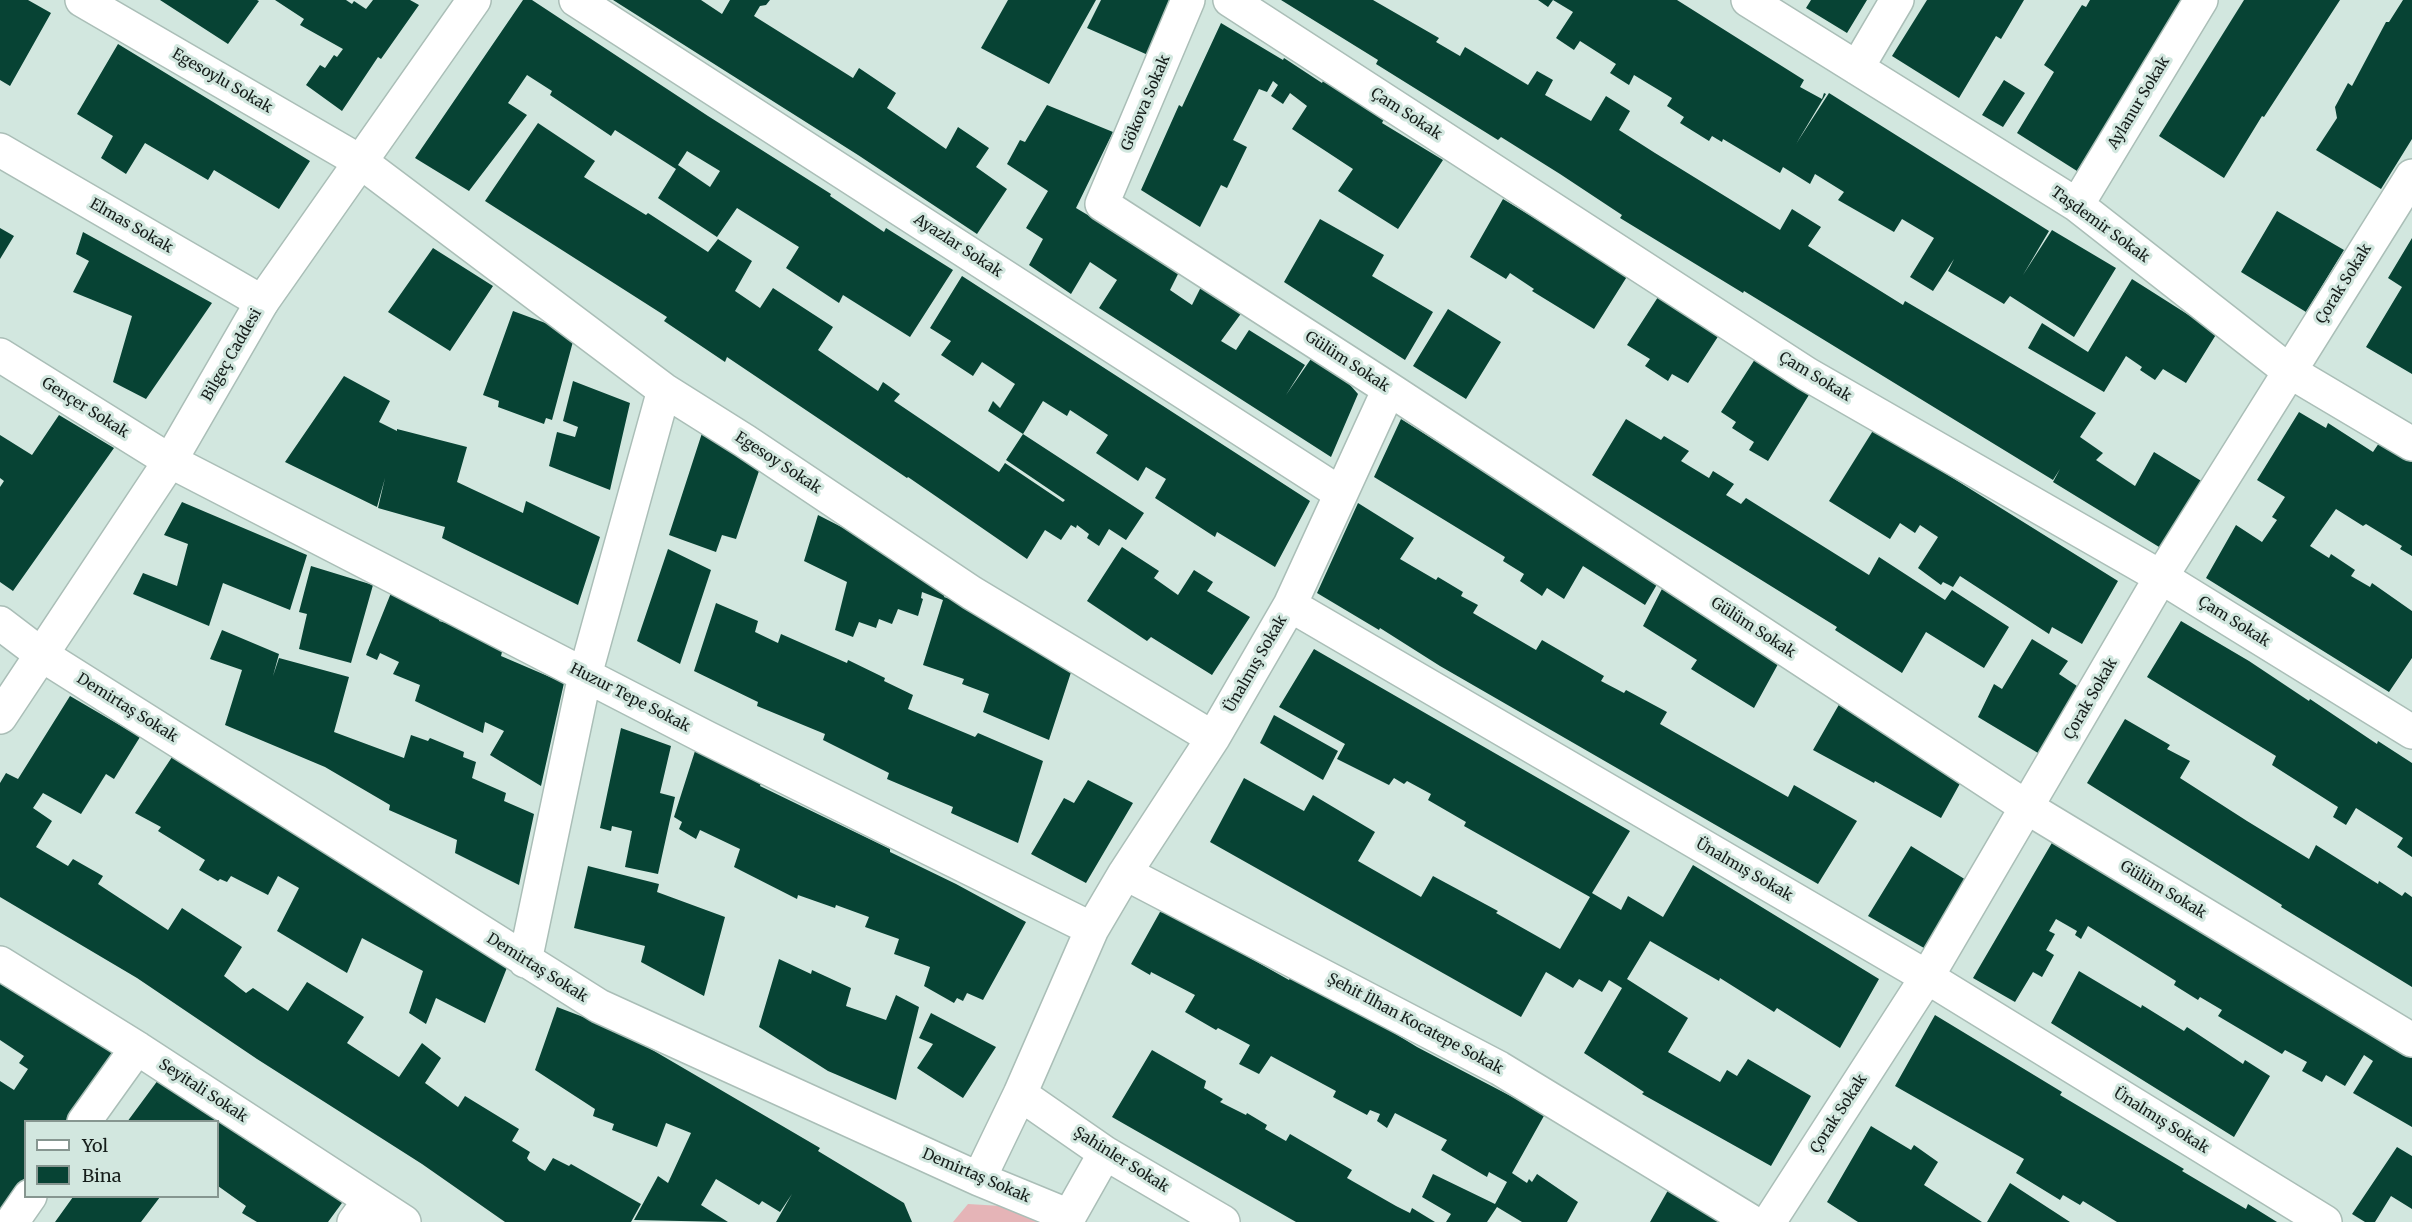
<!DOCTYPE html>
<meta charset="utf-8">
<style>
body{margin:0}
#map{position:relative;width:2412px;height:1222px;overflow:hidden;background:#d2e7df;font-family:Merriweather,serif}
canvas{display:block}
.legend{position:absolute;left:24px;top:1120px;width:195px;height:78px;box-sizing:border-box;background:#d2e7df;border:2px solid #869690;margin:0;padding:8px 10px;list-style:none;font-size:18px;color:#151d1a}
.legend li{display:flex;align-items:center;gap:12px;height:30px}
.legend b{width:30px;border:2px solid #869690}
</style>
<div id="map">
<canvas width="2412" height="1222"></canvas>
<ul class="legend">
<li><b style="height:8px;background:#fff"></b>Yol</li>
<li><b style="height:16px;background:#074334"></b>Bina</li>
</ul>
</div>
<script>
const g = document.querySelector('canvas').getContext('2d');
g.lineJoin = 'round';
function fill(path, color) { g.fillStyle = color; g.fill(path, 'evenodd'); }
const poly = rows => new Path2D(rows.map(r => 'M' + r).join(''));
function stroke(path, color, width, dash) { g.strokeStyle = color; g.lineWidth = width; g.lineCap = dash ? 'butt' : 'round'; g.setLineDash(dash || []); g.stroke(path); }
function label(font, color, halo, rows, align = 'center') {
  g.font = font + ' Merriweather,serif'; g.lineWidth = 6; g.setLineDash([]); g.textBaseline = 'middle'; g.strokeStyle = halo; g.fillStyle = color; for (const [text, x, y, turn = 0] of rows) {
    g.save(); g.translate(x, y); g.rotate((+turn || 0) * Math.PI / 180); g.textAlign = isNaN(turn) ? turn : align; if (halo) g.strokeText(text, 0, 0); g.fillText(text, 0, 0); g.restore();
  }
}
const green = poly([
 [968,1204,1018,1207,1055,1222,953,1222]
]);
const building = poly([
 [0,0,28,0,51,13,10,86,0,80],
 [160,0,257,0,259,1,228,44],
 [275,0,346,0,352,4,354,1,366,9,373,0,410,0,419,5,381,59,378,57,342,111,306,85,320,65,325,68,334,55,337,57,343,49,300,25,304,19],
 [523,0,532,0,708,116,831,194,830,196,884,232,886,228,953,270,910,337,843,295,839,303,786,268,799,247,737,208,717,237,658,198,676,169,615,130,611,136,550,95,552,91,527,75,508,103,527,115,469,191,415,158],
 [687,151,720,171,710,187,678,165],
 [613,0,701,0,722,14,730,0,770,0,766,5,760,6,754,16,853,78,859,68,896,93,887,108,946,149,958,127,989,148,976,167,1007,189,977,234,858,155],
 [1008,0,1096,0,1049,84,981,48],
 [1101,0,1173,0,1148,55,1087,28],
 [1281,0,1373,0,1439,38,1436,42,1460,56,1465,47,1528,85,1537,71,1553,80,1545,95,1591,121,1606,96,1630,111,1619,130,1655,153,1780,230,1792,209,1821,227,1808,246,1903,305,1905,301,2096,413,2080,437,2103,453,2096,460,2135,486,2154,452,2203,482,2164,550,2053,482,2060,469,2053,480,1744,291,1743,293,1620,218,1622,215,1560,174,1501,137,1498,140,1376,64,1378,60],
 [1538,0,1677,0,1804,80,1800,87,1822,99,1824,93,1826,94,1796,144,1829,93,2049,231,2023,275,2052,230,2116,268,2074,337,2010,296,2004,304,1948,271,1954,259,1933,291,1910,277,1934,238,1902,219,1894,232,1838,200,1844,192,1815,174,1810,184,1783,167,1780,173,1723,139,1722,142,1712,136,1709,141,1680,123,1684,117,1667,106,1672,98,1634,75,1629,85,1610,73,1616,64,1580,41,1574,50,1556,38,1573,12,1553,0,1548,7],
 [1811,0,1867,0,1847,33,1806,8],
 [1927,0,2024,0,2001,39,1996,36,1959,98,1892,56],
 [2090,0,2183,0,2116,111,2115,110,2077,171,2017,133,2054,72,2044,65,2082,5,2086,7],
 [2244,0,2340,0,2264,117,2262,116,2224,178,2159,136],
 [2403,0,2412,0,2412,139,2381,189,2316,150,2337,118,2335,107,2348,83,2352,86,2386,22,2389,22],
 [1221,23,1283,60,1284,58,1322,83,1323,81,1384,119,1382,123,1443,160,1398,229,1338,191,1353,169,1292,129,1307,106,1290,93,1283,104,1271,96,1278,85,1273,81,1267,92,1259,89,1233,140,1247,147,1227,188,1221,185,1200,227,1141,190,1179,105,1182,107],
 [118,44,310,161,279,209,214,170,208,180,145,143,126,174,101,158,113,136,77,114],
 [2004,80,2025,93,2003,127,1982,115],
 [1047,105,1113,132,1076,208,1180,270,1170,290,1192,305,1204,281,1248,304,1221,341,1236,350,1249,330,1305,365,1286,395,1313,356,1336,369,1358,394,1331,457,1099,308,1117,280,1090,262,1071,294,1029,265,1043,239,1026,228,1048,191,1007,164,1020,140,1025,142],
 [538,123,595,161,584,177,646,215,648,213,708,252,718,239,752,261,735,291,760,308,773,288,833,327,818,350,878,391,883,382,900,394,894,401,999,472,1005,463,1063,502,1065,500,1006,460,1023,434,988,411,993,401,1000,408,1015,384,982,362,973,376,941,355,951,341,930,328,962,276,1310,501,1275,567,1217,532,1215,537,1155,498,1166,479,1146,467,1138,481,1096,453,1108,435,1070,410,1067,416,1043,401,1023,434,1144,513,1126,540,1109,529,1099,546,1087,538,1089,534,1077,525,1076,528,1071,525,1061,540,1045,530,1027,559,908,477,907,478,727,357,725,362,664,321,667,317,485,201],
 [1503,199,1628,275,1594,329,1532,291,1534,289,1510,273,1506,279,1470,257],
 [2277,211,2344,250,2306,312,2241,272],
 [1320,219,1384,255,1372,276,1433,312,1405,360,1284,282],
 [0,228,14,236,0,259],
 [83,232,212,303,146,399,113,382,132,316,73,292,89,261,76,254],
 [2412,238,2412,374,2366,347,2402,287,2388,278],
 [433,248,493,286,450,351,388,312],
 [2132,279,2217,333,2186,383,2163,369,2155,380,2140,370,2142,367,2126,356,2104,392,2028,348,2042,323,2088,352],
 [1658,297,1719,335,1688,383,1672,374,1668,381,1645,366,1650,359,1627,345],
 [1448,309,1501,342,1466,399,1413,366],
 [513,311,575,334,552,420,546,418,544,424,498,407,499,401,483,395],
 [1757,356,1812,390,1768,461,1749,450,1754,442,1732,428,1736,422,1721,412],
 [344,376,390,401,379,422,397,431,397,429,467,447,457,482,523,513,526,501,600,537,578,605,442,538,445,527,378,508,385,478,377,507,285,462],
 [573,381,630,403,610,490,549,466,557,432,575,437,578,427,563,421],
 [2299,412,2326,428,2328,423,2373,452,2383,437,2412,455,2412,556,2400,549,2402,546,2366,524,2363,526,2336,509,2310,546,2329,558,2331,554,2355,570,2351,576,2370,587,2372,583,2412,611,2412,658,2389,692,2206,578,2236,525,2262,542,2277,520,2272,517,2285,497,2257,480],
 [59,415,114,448,13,591,0,582,0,487,4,481,0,478,0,435,32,455],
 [1401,419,1659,581,1645,605,1583,566,1564,599,1547,588,1542,596,1520,581,1524,574,1503,561,1505,557,1374,477],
 [1626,419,1661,440,1664,436,1689,451,1681,461,1709,478,1713,471,1734,484,1726,495,1741,504,1746,498,1869,575,1879,557,1945,600,1952,590,2009,627,1984,668,1926,632,1902,673,1835,630,1837,627,1592,475],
 [1874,429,2118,581,2082,644,2052,627,2049,634,1960,576,1953,587,1943,582,1941,585,1918,568,1938,537,1920,525,1915,533,1900,523,1890,539,1829,501],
 [703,430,760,468,736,539,722,535,716,552,669,535],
 [182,502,307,555,290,610,223,583,209,626,133,594,143,573,177,586,188,544,164,535],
 [1358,503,1414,538,1400,559,1436,580,1438,577,1463,592,1461,596,1478,605,1473,613,1536,650,1542,640,1604,676,1601,681,1624,693,1626,690,1667,712,1660,724,1788,797,1794,785,1857,821,1818,884,1440,666,1380,628,1379,630,1317,593],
 [818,515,949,582,944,597,1012,620,1075,660,1049,740,983,712,989,694,962,684,964,679,923,665,943,600,922,592,921,598,923,599,918,616,898,609,892,624,879,619,876,628,859,622,853,637,835,630,847,582,804,561],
 [1122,547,1159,571,1154,578,1178,595,1194,570,1213,582,1207,591,1250,617,1212,675,1151,637,1147,641,1087,601],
 [668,549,711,570,680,664,637,641],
 [311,566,373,585,351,663,299,649,307,614,299,612],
 [1665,583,1783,655,1754,708,1691,669,1697,660,1643,626],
 [391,593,440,618,439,621,457,626,503,648,501,656,564,683,541,786,490,755,504,731,485,722,483,733,415,701,420,685,393,674,399,662,380,653,377,660,366,655],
 [716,603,758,621,755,632,778,643,781,634,847,663,848,660,885,678,884,681,913,695,908,709,975,737,978,733,1043,761,1018,843,951,813,953,807,887,779,889,773,823,740,825,734,757,706,758,702,694,671],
 [2181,621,2249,661,2309,701,2310,699,2377,744,2378,741,2412,763,2412,857,2397,847,2403,838,2356,808,2346,825,2333,817,2338,807,2272,765,2276,756,2147,677],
 [222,630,279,654,273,676,279,658,349,677,334,732,404,758,411,735,428,741,430,738,464,752,463,757,476,762,472,778,506,793,504,801,534,814,519,885,455,853,457,840,389,810,390,805,325,767,225,725,242,670,210,659],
 [2032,639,2068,661,2059,674,2083,690,2043,756,1978,717,1994,684,2002,689],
 [1314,649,1630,831,1592,893,1621,910,1628,896,1663,917,1693,865,1879,979,1840,1048,1777,1008,1774,1012,1720,978,1719,981,1650,941,1627,979,1688,1018,1668,1052,1720,1082,1727,1070,1737,1076,1748,1059,1811,1096,1771,1166,1642,1094,1644,1092,1584,1053,1622,988,1609,980,1602,992,1579,979,1573,988,1546,972,1521,1017,1210,842,1244,778,1304,811,1313,795,1375,832,1358,861,1421,897,1433,876,1498,911,1496,913,1560,949,1590,897,1464,826,1466,822,1428,800,1431,794,1407,781,1404,784,1394,778,1389,785,1337,759,1345,744,1279,707],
 [1845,694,1968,769,1941,818,1875,781,1874,783,1813,750],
 [70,696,140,737,114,779,106,774,81,814,43,793,33,808,52,821,36,847,68,866,73,859,103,876,98,884,168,930,182,908,242,947,224,976,246,993,253,988,288,1011,307,982,364,1017,347,1043,399,1077,422,1043,441,1058,425,1083,458,1107,465,1096,519,1129,512,1141,530,1152,527,1158,529,1161,545,1171,553,1158,569,1166,571,1164,641,1204,631,1222,505,1222,422,1164,257,1059,137,978,0,897,0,783,6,773,18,779],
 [1274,715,1338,751,1323,780,1260,743],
 [2125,719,2170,745,2167,749,2190,761,2180,778,2247,821,2309,859,2316,845,2378,884,2379,881,2402,896,2405,892,2412,897,2412,987,2281,907,2282,905,2087,783],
 [621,728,671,746,660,793,675,797,658,874,625,867,632,831,612,826,611,831,600,828],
 [695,751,761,783,760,786,890,849,890,852,956,884,1026,922,983,1000,967,993,963,1001,957,998,954,1003,924,986,930,967,894,954,899,939,865,927,869,917,836,905,835,908,798,895,797,899,734,867,740,849,700,830,696,839,679,829,682,822,674,817],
 [172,757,512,955,485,1023,436,998,426,1024,409,1013,423,971,362,938,347,973,277,931,299,888,278,876,268,895,231,876,227,882,220,879,218,881,199,870,205,860,158,831,161,827,135,813],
 [1088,780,1133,803,1086,883,1031,854,1064,798,1074,803],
 [2060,829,2412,1046,2412,1127,2353,1093,2373,1061,2364,1055,2345,1086,2326,1075,2322,1082,2302,1071,2307,1062,2285,1050,2282,1054,2218,1016,2222,1010,2200,997,2198,1000,2174,985,2176,981,2088,926,2081,939,2075,935,2077,931,2056,919,2049,931,2055,934,2046,950,2054,955,2042,977,2033,972,2015,1002,1973,978],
 [1911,846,1971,883,1931,952,1868,916],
 [588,866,659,884,657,892,725,917,704,996,641,962,645,946,574,928],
 [1160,912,1172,914,1289,980,1294,972,1417,1047,1545,1114,1512,1173,1527,1183,1529,1179,1532,1182,1537,1174,1578,1202,1567,1222,1522,1222,1497,1207,1487,1222,1446,1222,1451,1214,1422,1197,1433,1174,1495,1204,1507,1182,1489,1172,1487,1177,1441,1150,1447,1140,1395,1113,1387,1128,1377,1121,1380,1114,1370,1110,1367,1115,1333,1097,1336,1091,1271,1056,1259,1074,1239,1064,1250,1045,1218,1028,1216,1030,1185,1012,1195,995,1151,972,1150,975,1131,964],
 [779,959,811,974,812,970,851,988,846,1006,886,1020,896,995,919,1007,896,1100,828,1071,759,1027],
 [0,966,118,1046,65,1122,26,1122,26,1176,0,1212,0,1081,14,1090,28,1069,19,1063,24,1056,0,1040],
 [2079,971,2141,1008,2142,1005,2184,1031,2187,1027,2243,1064,2245,1060,2270,1076,2234,1137,2051,1023],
 [557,1007,620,1031,820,1148,818,1151,904,1203,912,1222,776,1222,792,1194,780,1212,762,1201,759,1205,716,1179,701,1205,728,1222,634,1220,658,1176,668,1183,691,1133,666,1123,657,1147,612,1130,614,1124,593,1116,595,1109,535,1070],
 [931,1013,996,1047,963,1098,917,1068,933,1044,919,1038],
 [1935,1015,2062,1092,2060,1095,2184,1169,2182,1171,2246,1209,2248,1204,2277,1222,2117,1222,2083,1201,2080,1205,2063,1195,2060,1200,2016,1173,2024,1159,1895,1086],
 [1152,1050,1206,1081,1204,1088,1223,1099,1220,1102,1246,1115,1247,1113,1267,1125,1265,1129,1286,1141,1290,1134,1352,1170,1347,1178,1396,1206,1410,1213,1412,1208,1435,1222,1296,1222,1112,1117],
 [164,1072,350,1192,328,1222,257,1222,242,1213,246,1206,218,1186,218,1122,127,1122],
 [1871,1126,1911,1150,1914,1145,1938,1162,1924,1185,1982,1222,1858,1222,1827,1202],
 [2397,1147,2412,1156,2412,1209,2391,1196,2375,1222,2365,1222,2352,1214],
 [2010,1183,2070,1222,1987,1222],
 [1671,1185,1733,1222,1650,1222],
 [73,1197,160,1197,141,1222,55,1222]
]);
const minor = poly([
 [82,0,361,162,664,390,745,441,972,593,1213,738],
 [576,0,1340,493],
 [1188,0,1102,204,1389,389,2028,808,2412,1040],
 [1230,0,1807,374,2161,577,2412,732],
 [1748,0,2077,205,2289,371,2412,444],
 [1857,68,1897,0],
 [0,150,262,302],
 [2077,205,2201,0],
 [0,355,170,461,707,738,1092,929],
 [1290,605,1389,389],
 [0,623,42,655,599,1006,979,1179,1069,1216],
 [1125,873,1213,738,1290,605,1927,977,2325,1222],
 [525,961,585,675,664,390],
 [0,963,137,1048,404,1222],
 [1020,1094,1105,1153,1223,1222],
 [84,1122,137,1048],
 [979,1179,1020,1094,1092,929,1125,873,1499,1068,1752,1222],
 [12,1222,30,1196],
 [354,1222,370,1200],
 [1066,1222,1105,1153],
 [1769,1222,1927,977,2161,577,2412,176]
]);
const tertiary = poly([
 [0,717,170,461,262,302,474,0]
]);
const streetNames = [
 ["Egesoylu Sokak",222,81,30],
 ["Gökova Sokak",1146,103,-67],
 ["Aylanur Sokak",2139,103,-59],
 ["Çam Sokak",1406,114,33],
 ["Taşdemir Sokak",2100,225,36],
 ["Elmas Sokak",131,226,30],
 ["Ayazlar Sokak",958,246,33],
 ["Çorak Sokak",2344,284,-58],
 ["Bilgeç Caddesi",232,355,-60],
 ["Gülüm Sokak",1347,362,33],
 ["Çam Sokak",1815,377,31],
 ["Gençer Sokak",85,408,32],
 ["Egesoy Sokak",778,463,33],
 ["Çam Sokak",2234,622,32],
 ["Gülüm Sokak",1753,628,33],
 ["Ünalmış Sokak",1256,664,-60],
 ["Huzur Tepe Sokak",630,698,27],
 ["Çorak Sokak",2091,699,-60],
 ["Demirtaş Sokak",127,708,32],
 ["Ünalmış Sokak",1744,870,30],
 ["Gülüm Sokak",2163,890,31],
 ["Demirtaş Sokak",537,968,32],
 ["Şehit İlhan Kocatepe Sokak",1415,1024,28],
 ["Seyitali Sokak",203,1091,33],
 ["Çorak Sokak",1839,1114,-57],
 ["Ünalmış Sokak",2161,1121,32],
 ["Şahinler Sokak",1121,1160,32],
 ["Demirtaş Sokak",976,1176,23]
];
fill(green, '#e5b4b7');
fill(building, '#074334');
stroke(minor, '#aabeb7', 36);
stroke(tertiary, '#aabeb7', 36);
stroke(minor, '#fff', 33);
stroke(tertiary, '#fff', 33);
label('15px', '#151d1a', '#d2e7df', streetNames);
</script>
